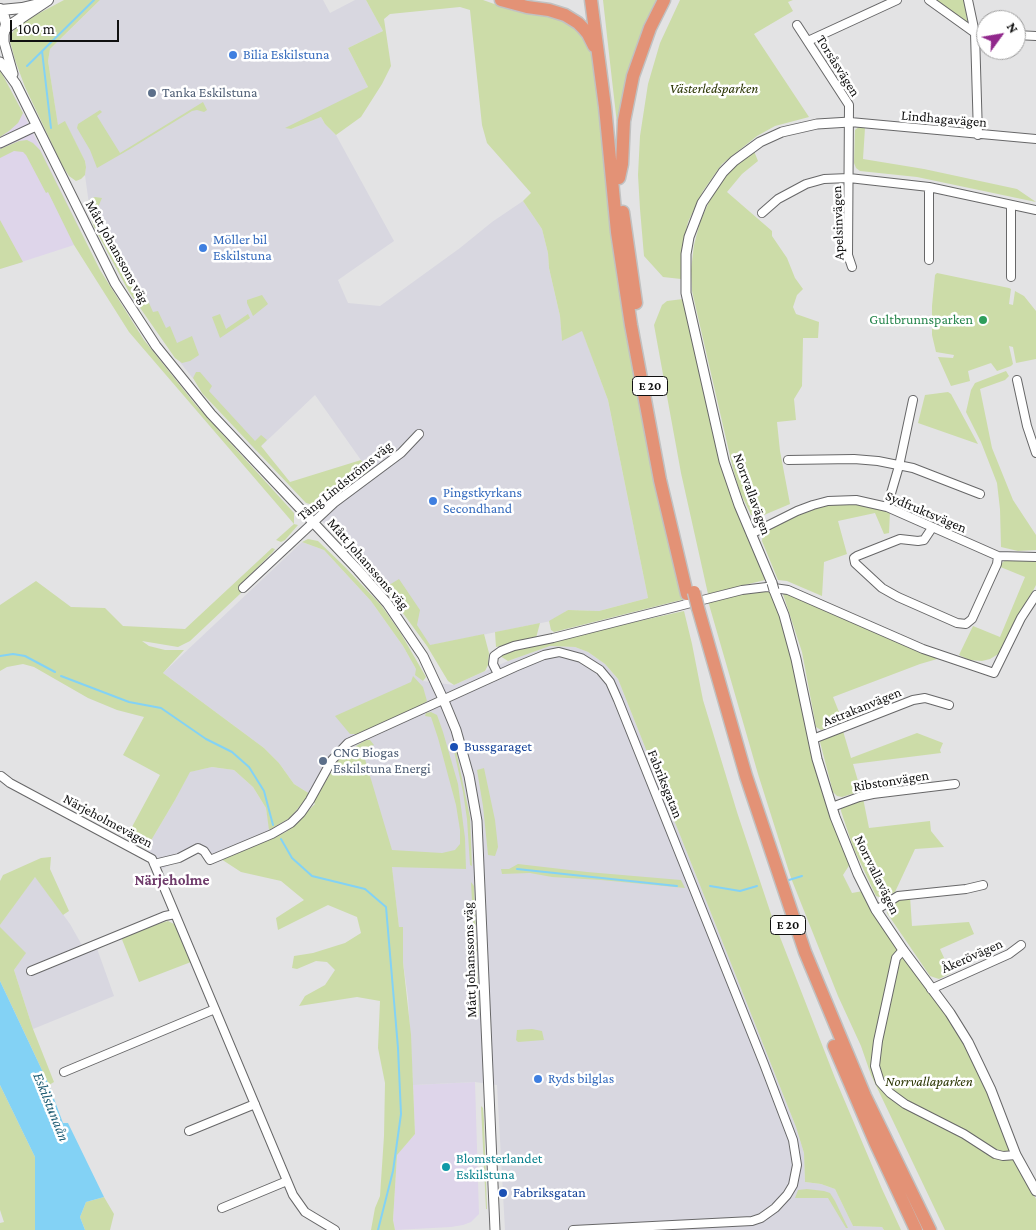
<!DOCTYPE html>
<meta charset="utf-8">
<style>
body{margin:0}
#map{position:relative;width:1036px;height:1230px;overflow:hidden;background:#e3e3e4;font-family:"Crimson Pro",serif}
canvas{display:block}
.north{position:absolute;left:976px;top:10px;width:50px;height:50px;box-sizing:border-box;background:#fff;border:1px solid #9f9f9f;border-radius:50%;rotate:58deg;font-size:14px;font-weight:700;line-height:20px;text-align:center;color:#101010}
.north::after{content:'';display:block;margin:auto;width:18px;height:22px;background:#91288c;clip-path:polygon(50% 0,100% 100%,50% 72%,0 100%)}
.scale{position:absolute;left:10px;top:20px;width:109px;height:22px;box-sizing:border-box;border:2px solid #101010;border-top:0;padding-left:6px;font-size:15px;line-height:18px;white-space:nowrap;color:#101010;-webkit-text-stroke:4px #fff;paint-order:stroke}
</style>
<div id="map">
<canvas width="1036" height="1230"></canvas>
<div class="north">N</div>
<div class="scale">100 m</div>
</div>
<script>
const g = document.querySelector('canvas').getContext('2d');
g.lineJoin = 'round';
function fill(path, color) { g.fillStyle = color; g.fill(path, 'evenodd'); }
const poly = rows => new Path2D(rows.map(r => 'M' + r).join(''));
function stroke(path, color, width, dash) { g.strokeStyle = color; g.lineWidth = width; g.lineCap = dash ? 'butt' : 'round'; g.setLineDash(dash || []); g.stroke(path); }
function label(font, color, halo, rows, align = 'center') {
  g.font = font + ' "Crimson Pro",serif'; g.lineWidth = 5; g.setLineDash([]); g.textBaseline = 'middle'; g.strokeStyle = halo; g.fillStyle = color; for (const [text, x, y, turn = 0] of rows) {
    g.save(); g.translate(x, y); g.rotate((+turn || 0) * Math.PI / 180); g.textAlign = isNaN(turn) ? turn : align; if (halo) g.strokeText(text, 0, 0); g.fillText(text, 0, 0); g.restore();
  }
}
const commercial = poly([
 [0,70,21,109,81,231,74,245,0,269],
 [475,1082,479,1214,471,1222,463,1225,451,1227,395,1230,393,1220,397,1154,415,1134,413,1085]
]);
const built = poly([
 [100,0,323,0,330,13,355,0,366,0,383,31,348,48,368,87,291,129,321,117,325,124,336,135,394,241,338,280,348,303,380,306,460,248,492,222,523,201,542,229,548,253,549,268,560,316,562,341,582,330,608,400,648,598,599,611,568,610,551,621,427,646,406,612,383,583,313,512,368,470,315,395,256,451,191,376,164,342,106,245,93,220,89,204,85,175,86,167,85,161,65,122,58,126,48,61,50,49],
 [302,542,324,550,371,601,403,646,423,681,454,685,508,661,550,646,575,647,588,652,605,664,618,679,796,1127,804,1153,805,1182,821,1184,835,1189,853,1226,882,1227,884,1230,505,1230,497,1085,475,1082,413,1085,408,998,403,962,402,927,399,928,391,860,286,832,315,804,310,794,294,784,279,763,264,748,163,673],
 [212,767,234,770,253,787,266,808,271,838,221,859,205,854,195,853,162,869,154,856,146,849,175,800,189,772],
 [35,876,70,924,83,947,95,943,114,996,33,1029,14,970,25,953,0,928,0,925]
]);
const green = poly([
 [64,0,100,0,50,49,48,61,58,125,65,121,85,161,86,167,85,175,81,179,76,181,69,176,62,165,25,87,15,60,10,41,11,35,16,27,34,16],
 [366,0,483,0,514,11,560,18,582,32,593,58,611,227,685,599,554,632,551,630,549,621,568,610,599,611,648,598,608,400,582,331,562,341,560,316,549,268,548,253,542,229,523,201,531,193,487,143,482,125,470,10,460,7,390,14,384,19,391,66,382,84,361,117,336,135,325,124,321,117,291,129,285,128,368,87,348,48,383,31],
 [603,0,657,0,619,141,612,80],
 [680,0,793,0,788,2,793,11,754,34,809,117,775,126,757,136,722,164,703,191,688,222,682,248,681,279,663,277,644,256,640,209,638,175,640,136,648,84,660,43],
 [937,0,964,0,968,26],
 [0,70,23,113,18,123,9,131,0,137],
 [203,102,207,110,204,112,197,110,192,111,130,149,97,168,90,150,77,128,78,124,100,110,102,112,97,116,120,153],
 [860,126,865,128,863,159,924,169,1017,189,1036,202,917,177,860,171,856,168,854,163,855,130],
 [27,140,33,143,40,150,100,270,144,340,195,404,294,513,294,524,298,525,285,540,281,542,276,540,294,524,129,332,74,245,48,192,46,193,26,155,23,152,14,151,0,158,0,149,19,141],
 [754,151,758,161,742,174,727,192,772,231,772,236,787,258,795,278,803,289,797,295,793,307,796,314,819,322,818,338,803,338,802,386,794,399,796,420,777,422,780,451,790,504,764,515,751,515,740,492,733,469,692,291,691,270,694,245,700,222,712,195,726,175,739,162],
 [95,197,102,198,93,219,106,245,129,283,136,280,143,297,146,296,153,312,158,311,166,328,170,326,177,343,192,336,199,355,190,361,182,363,175,358,129,292,94,227,87,206,90,199],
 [0,220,23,262,0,269],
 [937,273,1009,288,1011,289,1009,304,1013,305,1015,291,1024,296,1036,311,1036,359,1016,363,1013,347,1009,346,1013,364,1011,366,997,371,991,363,968,371,970,381,951,386,938,357,953,358,954,355,936,352,932,335,932,306,935,275],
 [262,295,268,304,253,316,247,303,247,300],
 [683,299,724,472,765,580,708,594,681,473,654,325,662,305,667,301],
 [220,314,226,329,248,314,250,318,220,338,212,317],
 [1006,371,1009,376,1005,380,980,389,992,448,1013,500,1036,535,1036,550,1018,551,1001,547,1000,509,997,483,981,442,966,412,971,390,975,383],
 [196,372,200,372,212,386,209,391,255,441,261,435,267,440,261,446,290,482,361,460,369,471,324,503,317,506,306,503,202,393,193,378],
 [948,392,951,394,978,444,918,423,925,395],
 [856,502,890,511,889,533,884,534,875,513,838,521,847,554,824,562,822,596,787,581,778,580,762,541,763,534,770,529,805,510,832,503],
 [331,520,389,585,399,579,420,610,417,625,430,645,484,634,489,653,488,665,485,671,454,685,448,681,427,646,389,594,333,534,329,522],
 [308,539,318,541,346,568,381,605,400,632,426,677,423,681,415,675,416,669,403,646,371,601,324,550,302,542],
 [272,548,275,549,273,552,239,586,241,593,190,641,178,647,142,641,149,646,165,650,184,650,163,673,264,748,279,763,294,784,310,794,290,818,269,830,266,808,253,787,234,770,212,767,190,772,175,800,146,849,126,838,160,775,123,755,144,717,117,710,88,698,34,667,23,664,7,667,0,671,0,605,36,581,71,607,105,608,123,626,185,629],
 [1007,559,1036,559,1036,585,1000,653,990,659,982,661,969,660,959,655,973,626,1000,637,1025,577,998,566],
 [770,589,787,637,810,747,820,784,836,831,850,864,843,875,852,893,863,891,956,1029,976,1064,1009,1146,1025,1181,1036,1199,1036,1230,945,1230,871,1075,861,1046,838,996,791,878,758,774,708,601,752,591],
 [782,591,944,657,920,664,833,697,843,722,821,730,816,727,802,652],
 [684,611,692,644,703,700,737,812,771,914,835,1078,882,1189,901,1230,884,1230,882,1227,853,1226,835,1189,821,1184,805,1182,804,1153,796,1127,618,679,605,664,588,652,575,647,550,646,508,661,500,656,508,650],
 [540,623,536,638,496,647,495,632],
 [413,676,423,687,427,701,422,705,360,734,350,734,335,716,411,682],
 [431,712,437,715,443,732,458,784,465,838,466,869,392,867,399,927,403,927,403,962,411,1035,415,1134,397,1155,393,1220,395,1230,371,1230,375,1208,380,1196,384,1136,385,1083,378,1048,380,1001,357,997,299,1006,305,996,325,985,335,970,327,962,316,961,297,969,292,968,294,956,313,953,345,943,361,933,357,917,328,905,278,930,276,918,304,900,281,881,241,872,221,859,286,832,315,804,314,802,323,786,337,762,346,752,366,740,370,740,374,745,362,749,392,850,442,853,455,850,460,844,460,830,456,805,438,738,431,717,425,716,426,713],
 [843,731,851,758,917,733,943,743,940,750,941,753,853,764,861,791,842,797,837,796,833,792,820,742,822,739],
 [456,750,470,817,472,866,470,865,467,819,463,792,454,751],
 [484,768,495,820,498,847,495,856,488,855,483,806,477,770],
 [863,798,869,828,930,821,931,831,944,847,915,849,895,892,883,898,876,896,853,847,841,811,841,807],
 [51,857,50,869,69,911,63,915,35,877,0,925,0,881,3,875,41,858],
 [518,864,587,872,681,880,685,888,601,880,552,877,530,873,502,874,501,869,509,869],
 [471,882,474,886,475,908,479,1016,478,1017],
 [910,896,912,926,969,922,974,934,940,949,951,973,939,979,930,976,887,913,887,906,900,898],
 [168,921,174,924,179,931,191,962,139,982,121,937,151,926],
 [0,927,26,953,14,970,33,1029,54,1082,49,1085,0,981],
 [532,1029,542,1031,544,1040,518,1042,516,1040,517,1030],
 [0,1085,35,1157,35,1230,0,1230,0,1223,4,1222,0,1210],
 [481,1106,483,1108,484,1121,487,1209,486,1209],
 [807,1189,824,1191,830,1193,835,1201,848,1228,846,1228,828,1198,795,1198,798,1190],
 [104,1197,114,1214,110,1230,85,1230,80,1217,86,1202]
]);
const water = poly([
 [0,981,49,1085,63,1123,68,1123,104,1197,86,1202,80,1217,85,1230,35,1230,35,1157,0,1085]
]);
const stream = poly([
 [42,51,51,128],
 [27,66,94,0],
 [0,656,13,654,25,656,55,672],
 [61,676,129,702,161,708,206,739,232,752,249,767,264,791,273,825],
 [281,839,292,858,312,876,365,889,386,907,398,1048,401,1114,393,1171,378,1230],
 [517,869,677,886],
 [789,880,802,876],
 [710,886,740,891,757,886]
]);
const minor = poly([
 [929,0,975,33,986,33],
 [968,0,975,33,978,135],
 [797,25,849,105,848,255,852,267],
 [1016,35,1036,36],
 [808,41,897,0],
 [850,122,1036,139],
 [762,213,778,199,806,184,824,179,849,178,929,187,1036,210],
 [929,260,929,187],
 [1011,277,1011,205],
 [1017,380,1027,426,1036,453],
 [788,460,854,459,878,461,913,468,980,494],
 [887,507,899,466,913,400],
 [932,528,924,540,918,541,900,539,857,556,854,558,855,563,882,588,898,597,957,623,966,624,972,619,997,564,998,556],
 [751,534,797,511,813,505,828,501,856,500,887,507,998,556,1036,557],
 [243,588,334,503,401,453,419,434],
 [498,674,493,664,494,656,501,651,514,646,553,638,742,590,767,587,788,590,923,649,994,673,1021,618,1036,595],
 [813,739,913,700,925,698,949,705],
 [1,776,10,783,152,859,293,1195,305,1212,335,1230],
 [832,807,859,797,873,794,955,784],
 [154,864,179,858,198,848,204,851,210,860,272,834,291,823,301,813,310,800,332,760,348,743,515,667,544,655,559,652,581,658,600,670,610,682,618,700,764,1064,793,1140,797,1165,793,1185,787,1195,775,1208,761,1218,752,1221,573,1230],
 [876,910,898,896,966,889,983,885],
 [903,950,896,958,878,1041,875,1066,880,1082,890,1093,905,1104,964,1134,995,1154,1003,1156,1016,1155],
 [31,971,165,916,175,914],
 [931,989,1009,954,1021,945],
 [64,1072,215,1009],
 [189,1131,255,1104],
 [222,1208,287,1181]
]);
const tertiary = poly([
 [4,32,4,42,13,74],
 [0,62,16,84,115,283,156,346,211,414,358,570,387,603,423,656,444,701,456,730,469,776,477,821,495,1230],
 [0,143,36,126],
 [772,583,739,505,724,461,686,293,686,254,689,237,702,203,723,172,734,161,760,142,782,132,817,124,850,122],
 [774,590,784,615,796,659,817,759,835,817,858,874,876,910,903,950,950,1013,968,1042,991,1090,1016,1155,1036,1191]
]);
const secondary = poly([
 [0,9,3,13,6,24,4,32,0,38],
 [1,10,22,8,39,4],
 [6,28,48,0]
]);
const trunk = poly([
 [501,0,527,7,549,10,565,15,578,23,583,28,588,34,594,46],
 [591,0,605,107,617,232,631,325,660,480,687,594],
 [619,178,622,164,624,121,633,76,650,28,664,0],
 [623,212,636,303],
 [698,608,746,776,805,952,865,1096,930,1230],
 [834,1046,875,1142,916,1230]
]);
const tertiaryBridge = poly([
 [772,583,774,590]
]);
const trunkBridge = poly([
 [694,592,698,608]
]);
const markers = [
 [233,55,5,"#3f7fe0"],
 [152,93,5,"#5c6f8a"],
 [203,248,5,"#3f7fe0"],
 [983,320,5,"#2e9e5b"],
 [433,501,5,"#3f7fe0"],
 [454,747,5,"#1a4fb4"],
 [323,761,5,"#5c6f8a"],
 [538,1079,5,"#3f7fe0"],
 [446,1167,5,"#0f9aa8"],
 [503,1193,5,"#1a4fb4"]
];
const shields = [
 [650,386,35],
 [788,925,35]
];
const shieldNames = [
 ["E 20",650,386],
 ["E 20",788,925]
];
const shopNames = [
 ["Bilia Eskilstuna",243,55],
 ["Möller bil",213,240],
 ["Eskilstuna",213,256],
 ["Pingstkyrkans",443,493],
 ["Secondhand",443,509],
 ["Ryds bilglas",548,1079]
];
const streetNames = [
 ["Torsåsvägen",838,66,58],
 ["Lindhagavägen",944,119,5],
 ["Apelsinvägen",838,223,-92],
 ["Mått Johanssons väg",117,252,61],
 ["Tång Lindströms väg",345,481,-39],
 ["Norrvallavägen",752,494,70],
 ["Sydfruktsvägen",926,512,23],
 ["Mått Johanssons väg",368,564,49],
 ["Astrakanvägen",862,707,-22],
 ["Ribstonvägen",891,781,-9],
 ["Fabriksgatan",665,784,68],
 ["Närjeholmevägen",108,821,28],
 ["Norrvallavägen",877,875,64],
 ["Åkerövägen",972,956,-24],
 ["Mått Johanssons väg",470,960,-92]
];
const parkNames = [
 ["Västerledsparken",714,89],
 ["Norrvallaparken",929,1082]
];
const serviceNames = [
 ["Tanka Eskilstuna",162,93],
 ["CNG Biogas",333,753],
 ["Eskilstuna Energi",333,769]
];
const leisureNames = [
 ["Gultbrunnsparken",973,320]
];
const transitNames = [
 ["Bussgaraget",464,747],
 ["Fabriksgatan",513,1193]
];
const cultureNames = [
 ["Blomsterlandet",456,1159],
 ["Eskilstuna",456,1175]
];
const neighbourhoodNames = [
 ["Närjeholme",172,880]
];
const waterNames = [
 ["Eskilstunaån",51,1107,68]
];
fill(commercial, '#ded5ea');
fill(built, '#d8d7e0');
fill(green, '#ccdca8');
fill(water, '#83d2f5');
stroke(stream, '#83d2f5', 2);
stroke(minor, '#676768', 10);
stroke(tertiary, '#676768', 11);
stroke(secondary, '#676768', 12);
stroke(trunk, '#c1c1c1', 15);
stroke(minor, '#fff', 8);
stroke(tertiary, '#fff', 9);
stroke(secondary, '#fff', 10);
stroke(trunk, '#e39276', 12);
stroke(tertiaryBridge, '#676768', 11, []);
stroke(trunkBridge, '#c1c1c1', 15, []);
stroke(tertiaryBridge, '#fff', 9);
stroke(trunkBridge, '#e39276', 12);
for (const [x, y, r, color] of markers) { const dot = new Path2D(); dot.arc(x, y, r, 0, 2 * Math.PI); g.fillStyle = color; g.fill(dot); stroke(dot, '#fff', 2); }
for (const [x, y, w] of shields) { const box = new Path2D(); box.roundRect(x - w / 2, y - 9.5, w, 19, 4); g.fillStyle = '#fff'; g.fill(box); stroke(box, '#101010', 1); }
label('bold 12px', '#101010', null, shieldNames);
label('14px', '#366cbe', '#fff', shopNames, 'left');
label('14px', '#101010', '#fff', streetNames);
label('italic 14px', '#293400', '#fff', parkNames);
label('14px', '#4e5e75', '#fff', serviceNames, 'left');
label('14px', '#27864d', '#fff', leisureNames, 'right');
label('14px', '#164399', '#fff', transitNames, 'left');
label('14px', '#0d838f', '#fff', cultureNames, 'left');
label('bold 15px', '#6f3b6b', '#fff', neighbourhoodNames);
label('italic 15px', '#1b5a72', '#fff', waterNames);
</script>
